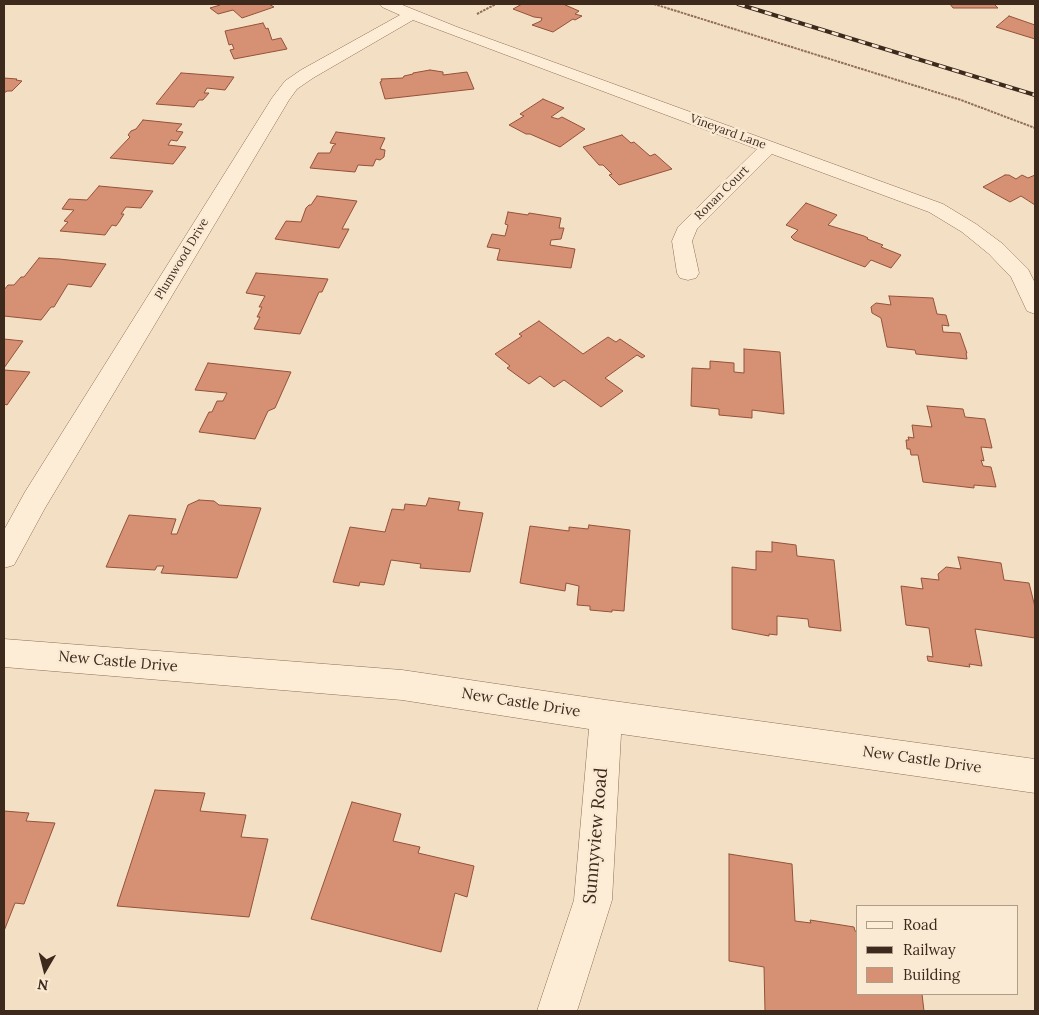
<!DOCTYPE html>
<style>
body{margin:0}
#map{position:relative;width:1039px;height:1015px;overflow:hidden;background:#f3dfc3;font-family:Lora,serif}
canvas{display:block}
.frame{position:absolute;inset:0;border:5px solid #3e291d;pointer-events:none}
.legend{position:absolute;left:856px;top:905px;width:162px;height:90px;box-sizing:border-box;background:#faead3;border:1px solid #af9d8a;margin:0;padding:6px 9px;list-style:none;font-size:15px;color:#3e291d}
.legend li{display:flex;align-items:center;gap:10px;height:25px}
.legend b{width:25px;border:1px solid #af9d8a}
.north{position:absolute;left:20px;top:945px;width:50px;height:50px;-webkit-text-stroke:4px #faead3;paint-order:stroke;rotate:188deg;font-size:14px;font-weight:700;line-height:20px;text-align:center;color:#3e291d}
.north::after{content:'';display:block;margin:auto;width:18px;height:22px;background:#3e291d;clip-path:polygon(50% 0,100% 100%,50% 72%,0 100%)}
</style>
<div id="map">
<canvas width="1039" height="1015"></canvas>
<div class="frame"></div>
<ul class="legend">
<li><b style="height:6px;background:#fdedd7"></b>Road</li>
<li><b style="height:6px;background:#3e291d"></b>Railway</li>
<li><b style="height:14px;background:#d69174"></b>Building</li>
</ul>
<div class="north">N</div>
</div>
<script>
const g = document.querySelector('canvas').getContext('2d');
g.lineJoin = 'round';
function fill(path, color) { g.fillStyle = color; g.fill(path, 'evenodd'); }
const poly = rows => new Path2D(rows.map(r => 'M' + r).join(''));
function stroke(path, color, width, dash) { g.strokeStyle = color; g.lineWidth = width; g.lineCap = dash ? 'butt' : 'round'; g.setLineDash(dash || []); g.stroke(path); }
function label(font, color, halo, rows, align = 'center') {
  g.font = font + ' Lora,serif'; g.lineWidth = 5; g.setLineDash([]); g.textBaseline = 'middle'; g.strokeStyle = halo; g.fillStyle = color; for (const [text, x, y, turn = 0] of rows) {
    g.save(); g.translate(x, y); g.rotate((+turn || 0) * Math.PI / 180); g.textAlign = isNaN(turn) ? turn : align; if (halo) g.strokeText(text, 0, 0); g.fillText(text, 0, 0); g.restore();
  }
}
const building = poly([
 [218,4,269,4,274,7,242,18,233,10,218,14,210,8,220,5,218,4],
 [522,4,563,4,579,11,575,14,582,16,575,20,573,19,553,32,532,25,541,21,542,18,534,17,513,9,522,4],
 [950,4,994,4,998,8,953,8,950,4],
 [1009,16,1035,25,1035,39,996,27,1009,16],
 [263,23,266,29,268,28,272,40,281,38,287,49,234,59,230,50,234,49,232,44,229,45,225,31,263,23],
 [430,70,443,72,443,75,467,72,474,89,385,99,380,82,382,81,381,79,403,78,404,76,413,74,413,73,430,70],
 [181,73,182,73,234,77,225,90,207,88,204,93,209,93,203,100,199,100,194,107,156,104,181,73],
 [4,78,17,79,16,80,22,81,12,91,7,91,4,93,4,78],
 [543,99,564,108,551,117,558,119,562,117,585,129,560,147,530,134,526,134,509,125,524,116,520,114,543,99],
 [143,120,182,124,176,131,183,132,177,141,171,140,168,145,186,147,173,164,110,158,130,137,128,135,131,131,136,129,143,120],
 [336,132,385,138,380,149,385,150,384,157,380,160,376,159,373,166,358,165,355,172,310,168,318,153,330,153,333,146,336,144,330,143,336,132],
 [622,135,631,143,634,142,650,156,655,154,672,169,619,185,609,175,612,174,603,165,599,165,583,147,622,135],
 [1005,175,1009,175,1016,179,1022,175,1028,178,1035,175,1035,205,1021,196,1010,202,983,187,1005,175],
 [99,186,153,191,141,208,126,207,121,214,124,214,119,222,116,226,112,225,105,235,60,231,68,222,64,221,74,210,62,209,69,199,87,200,99,186],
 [317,196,357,201,342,229,349,229,339,248,275,239,286,221,301,222,306,208,309,205,311,205,317,196],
 [806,203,837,215,828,225,864,236,868,238,867,239,883,245,881,247,901,255,891,268,871,260,865,267,794,240,791,237,798,230,786,225,806,203],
 [508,212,528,215,529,213,561,218,559,228,564,228,561,239,551,240,550,245,575,249,571,268,497,260,500,249,487,247,492,234,505,236,508,225,505,224,508,212],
 [39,258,59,259,106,264,91,287,68,284,54,307,51,307,41,320,4,316,4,290,8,285,14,285,21,277,24,277,39,258],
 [256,273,328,279,322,292,319,292,300,334,254,329,260,317,257,317,262,307,259,307,265,296,246,293,256,273],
 [889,296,933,298,937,314,946,315,949,326,942,325,943,332,960,333,967,353,966,353,967,359,916,354,915,350,887,347,881,318,872,313,871,307,876,303,891,305,889,296],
 [539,321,583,354,608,337,616,342,620,339,645,356,642,358,637,355,605,378,623,391,601,407,564,380,554,387,540,376,529,384,507,368,510,366,495,354,522,336,519,334,539,321],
 [4,339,23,341,4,368,4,339],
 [744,349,780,352,784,414,752,410,752,418,719,415,719,409,691,406,692,368,710,369,710,361,734,363,734,372,744,373,744,349],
 [208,363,291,372,275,408,268,411,255,439,199,432,209,412,212,412,217,401,223,401,227,393,195,390,208,363],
 [4,370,30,372,7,405,4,404,4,370],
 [927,406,963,409,965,417,985,419,992,448,981,447,984,461,981,460,983,466,991,467,996,487,974,485,974,488,923,482,918,455,911,455,910,449,907,449,906,440,909,440,908,437,914,438,912,425,932,427,927,406],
 [429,498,460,502,458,510,483,513,470,572,420,568,421,564,391,560,384,585,360,582,359,586,333,582,350,527,385,532,392,509,404,510,405,504,426,506,429,498],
 [199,500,214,501,219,505,261,508,237,578,161,573,164,566,157,566,155,570,106,567,129,515,176,519,171,534,177,534,188,505,199,500],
 [589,525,630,530,624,611,612,610,612,612,590,610,590,606,577,605,579,586,566,583,565,591,520,583,530,526,569,531,569,527,588,529,589,525],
 [772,542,796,545,797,556,834,560,841,631,809,627,808,619,777,616,777,635,769,634,769,636,732,629,732,567,756,570,756,551,772,552,772,542],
 [958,557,1001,563,1004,580,1029,583,1035,607,1035,638,975,629,982,666,969,664,970,667,928,661,927,656,933,657,929,628,906,625,901,586,923,589,921,578,939,580,938,574,946,567,961,569,958,557],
 [155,790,205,793,200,811,246,815,241,837,268,839,249,917,117,906,155,790],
 [352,802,401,814,393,841,420,847,418,853,474,866,467,897,455,893,441,952,311,919,352,802],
 [4,811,29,813,26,821,55,823,24,904,15,903,4,931,4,811],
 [729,854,792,864,795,921,811,923,810,920,854,927,855,931,858,932,858,994,922,994,924,1011,765,1011,764,967,729,961,729,854]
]);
const path = poly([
 [654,4,961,100,1035,128],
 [477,14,496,4]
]);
const street = poly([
 [380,4,400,4,457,27,943,204,976,224,1003,244,1028,269,1035,283,1035,314,1027,311,1011,277,989,254,962,232,929,212,772,154,697,229,692,241,699,273,696,278,688,280,680,278,677,273,672,241,678,227,757,149,413,20,313,78,297,89,289,100,45,508,14,565,4,568,4,530,25,492,272,98,285,81,301,70,400,15,382,7,380,4],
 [4,639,402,670,606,700,1035,759,1035,793,621,734,612,900,577,1011,537,1011,574,900,589,729,402,700,4,667,4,639]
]);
const rail = poly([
 [738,4,1035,95]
]);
const farStreetnames = [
 ["Vineyard Lane",728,132,20],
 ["Ronan Court",722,193,-45],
 ["Plumwood Drive",182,259,-59]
];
const streetNames = [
 ["New Castle Drive",118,662,5],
 ["New Castle Drive",521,703,9],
 ["New Castle Drive",922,760,8]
];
const nearStreetnames = [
 ["Sunnyview Road",596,836,-85]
];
fill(building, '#d69174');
stroke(building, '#93523a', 1);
stroke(street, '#906e57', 1);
stroke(path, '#906e57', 2, [2.5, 1]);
fill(street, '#fdedd7');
stroke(rail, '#3e291d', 4);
stroke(rail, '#faead3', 2.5, [7]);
label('12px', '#3e291d', '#faead3', farStreetnames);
label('15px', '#3e291d', '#faead3', streetNames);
label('18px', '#3e291d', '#faead3', nearStreetnames);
</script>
